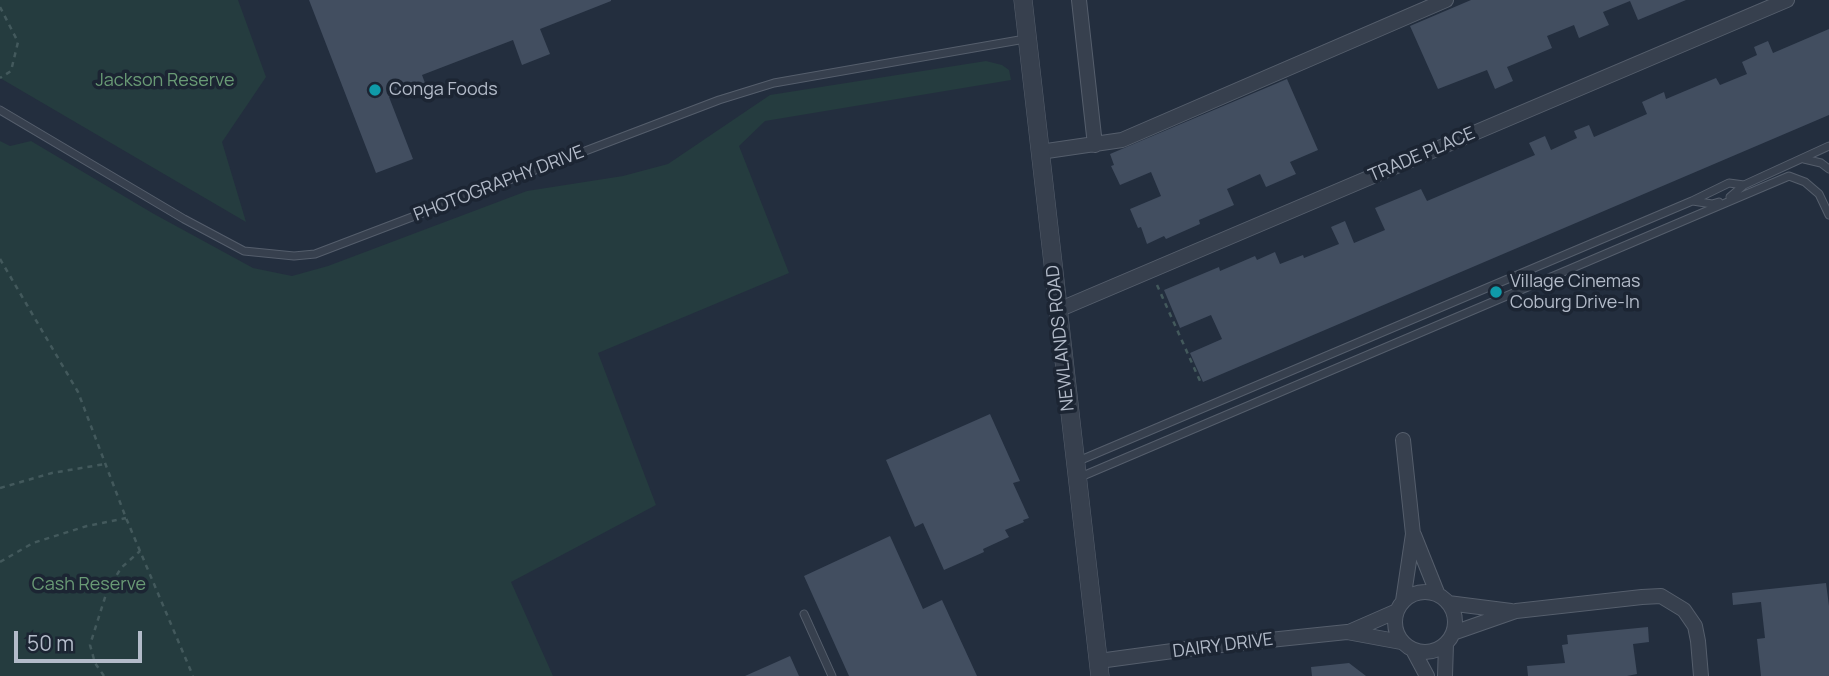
<!DOCTYPE html>
<style>
body{margin:0}
#map{position:relative;width:1829px;height:676px;overflow:hidden;background:#232e3e;font-family:Manrope,sans-serif}
canvas{display:block}
.scale{position:absolute;left:14px;top:631px;width:128px;height:32px;box-sizing:border-box;border:4px solid #b3bbc9;border-top:0;padding-left:9px;font-size:21px;line-height:24px;white-space:nowrap;color:#b3bbc9;-webkit-text-stroke:5px #1c2533;paint-order:stroke}
</style>
<div id="map">
<canvas width="1829" height="676"></canvas>
<div class="scale">50 m</div>
</div>
<script>
const g = document.querySelector('canvas').getContext('2d');
g.lineJoin = 'round';
function fill(path, color) { g.fillStyle = color; g.fill(path, 'evenodd'); }
const poly = rows => new Path2D(rows.map(r => 'M' + r).join(''));
function stroke(path, color, width, dash) { g.strokeStyle = color; g.lineWidth = width; g.lineCap = dash ? 'butt' : 'round'; g.setLineDash(dash || []); g.stroke(path); }
function label(font, color, halo, rows, align = 'center') {
  g.font = font + ' Manrope,sans-serif'; g.lineWidth = 7; g.setLineDash([]); g.textBaseline = 'middle'; g.strokeStyle = halo; g.fillStyle = color; for (const [text, x, y, turn = 0] of rows) {
    g.save(); g.translate(x, y); g.rotate((+turn || 0) * Math.PI / 180); g.textAlign = isNaN(turn) ? turn : align; if (halo) g.strokeText(text, 0, 0); g.fillText(text, 0, 0); g.restore();
  }
}
const green = poly([
 [0,0,238,0,266,77,222,142,246,222,0,78],
 [986,61,1002,65,1009,70,1011,80,765,121,739,146,789,273,598,353,656,505,511,582,553,676,0,676,0,141,10,146,31,141,154,214,253,268,292,276,328,266,527,191,623,176,668,164,770,95]
]);
const building = poly([
 [309,0,611,0,611,1,540,29,550,54,522,65,513,40,422,75,425,83,389,97,413,159,376,173],
 [1471,0,1686,0,1638,20,1630,1,1603,12,1609,25,1579,38,1574,25,1547,36,1552,48,1507,67,1513,81,1495,89,1487,70,1438,89,1410,26],
 [1829,29,1829,115,1203,382,1190,353,1222,339,1211,315,1180,328,1164,290,1219,267,1220,271,1255,256,1257,260,1275,252,1280,264,1303,255,1304,258,1339,244,1331,227,1345,221,1354,243,1385,230,1375,208,1421,189,1427,201,1535,155,1529,143,1545,136,1551,150,1577,138,1574,131,1589,125,1594,137,1647,114,1642,102,1664,92,1666,99,1716,78,1720,85,1747,74,1742,62,1757,55,1754,47,1768,41,1773,53],
 [1287,79,1318,150,1290,162,1296,174,1266,187,1260,174,1227,189,1234,205,1199,220,1200,224,1166,239,1164,236,1147,244,1141,227,1138,228,1130,209,1161,196,1151,172,1120,185,1111,166,1114,165,1110,154],
 [990,414,1020,481,1013,483,1029,518,1023,520,1024,522,1005,530,1009,537,983,549,984,552,944,570,923,523,915,527,886,460],
 [890,536,923,609,942,600,977,676,849,676,804,576],
 [1826,583,1829,606,1829,676,1761,676,1757,639,1765,638,1761,602,1733,605,1732,593],
 [1648,627,1649,642,1633,644,1637,674,1627,676,1528,676,1527,666,1565,663,1562,645,1568,644,1567,635],
 [790,656,799,676,745,676],
 [1349,663,1366,676,1312,676,1311,667]
]);
const path = poly([
 [0,7,18,42,11,71,0,78],
 [0,259,78,392,126,518,193,676],
 [1157,285,1200,381],
 [0,488,52,473,105,464],
 [0,562,33,543,87,526,126,518],
 [104,676,95,663,90,645,107,591,121,568,140,551]
]);
const service = poly([
 [0,110,184,219,244,251,294,256,315,254,719,100,774,83,1025,39],
 [1804,159,1821,163,1829,169],
 [1730,197,1744,185,1829,146],
 [1693,201,1712,204,1719,202],
 [1076,462,1692,201,1729,183,1744,185],
 [1078,478,1789,176,1805,182,1819,194,1829,215],
 [804,614,832,676]
]);
const minor = poly([
 [1079,0,1095,145],
 [1040,152,1122,140,1446,0],
 [1058,310,1787,0],
 [1414,535,1438,595],
 '1395 622a30 30 0 1 1 60 0a30 30 0 1 1-60 0Z',
 [1403,601,1413,534,1403,440],
 [1448,603,1511,611],
 [1349,632,1397,611],
 [1453,633,1516,611,1642,597,1661,596,1684,610,1695,626,1698,641,1701,676],
 [1413,650,1427,676],
 [1099,661,1202,647,1347,632,1401,642],
 [1445,676,1446,644]
]);
const tertiary = poly([
 [1023,0,1100,676]
]);
const markers = [
 [375,90,7,"#0f9aa8"],
 [1496,292,7,"#0f9aa8"]
];
const parkNames = [
 ["Jackson Reserve",165,81],
 ["Cash Reserve",89,585]
];
const poiNames = [
 ["Conga Foods",389,90],
 ["Village Cinemas",1510,282],
 ["Coburg Drive-In",1510,303]
];
const streetNames = [
 ["TRADE PLACE",1422,155,-23],
 ["PHOTOGRAPHY DRIVE",499,184,-21],
 ["NEWLANDS ROAD",1061,338,-96],
 ["DAIRY DRIVE",1223,646,-7]
];
fill(green, '#253c3f');
fill(building, '#424e60');
stroke(service, '#555e6c', 9);
stroke(minor, '#555e6c', 16);
stroke(tertiary, '#555e6c', 19);
stroke(path, '#43595c', 2.5, [5, 5]);
stroke(service, '#37404e', 7);
stroke(minor, '#37404e', 14);
stroke(tertiary, '#37404e', 18);
for (const [x, y, r, color] of markers) { const dot = new Path2D(); dot.arc(x, y, r, 0, 2 * Math.PI); g.fillStyle = color; g.fill(dot); stroke(dot, '#1c2533', 2.5); }
label('18px', '#699a75', '#1c2533', parkNames);
label('18px', '#b3bbc9', '#1c2533', poiNames, 'left');
label('18px', '#b3bbc9', '#1c2533', streetNames);
</script>
